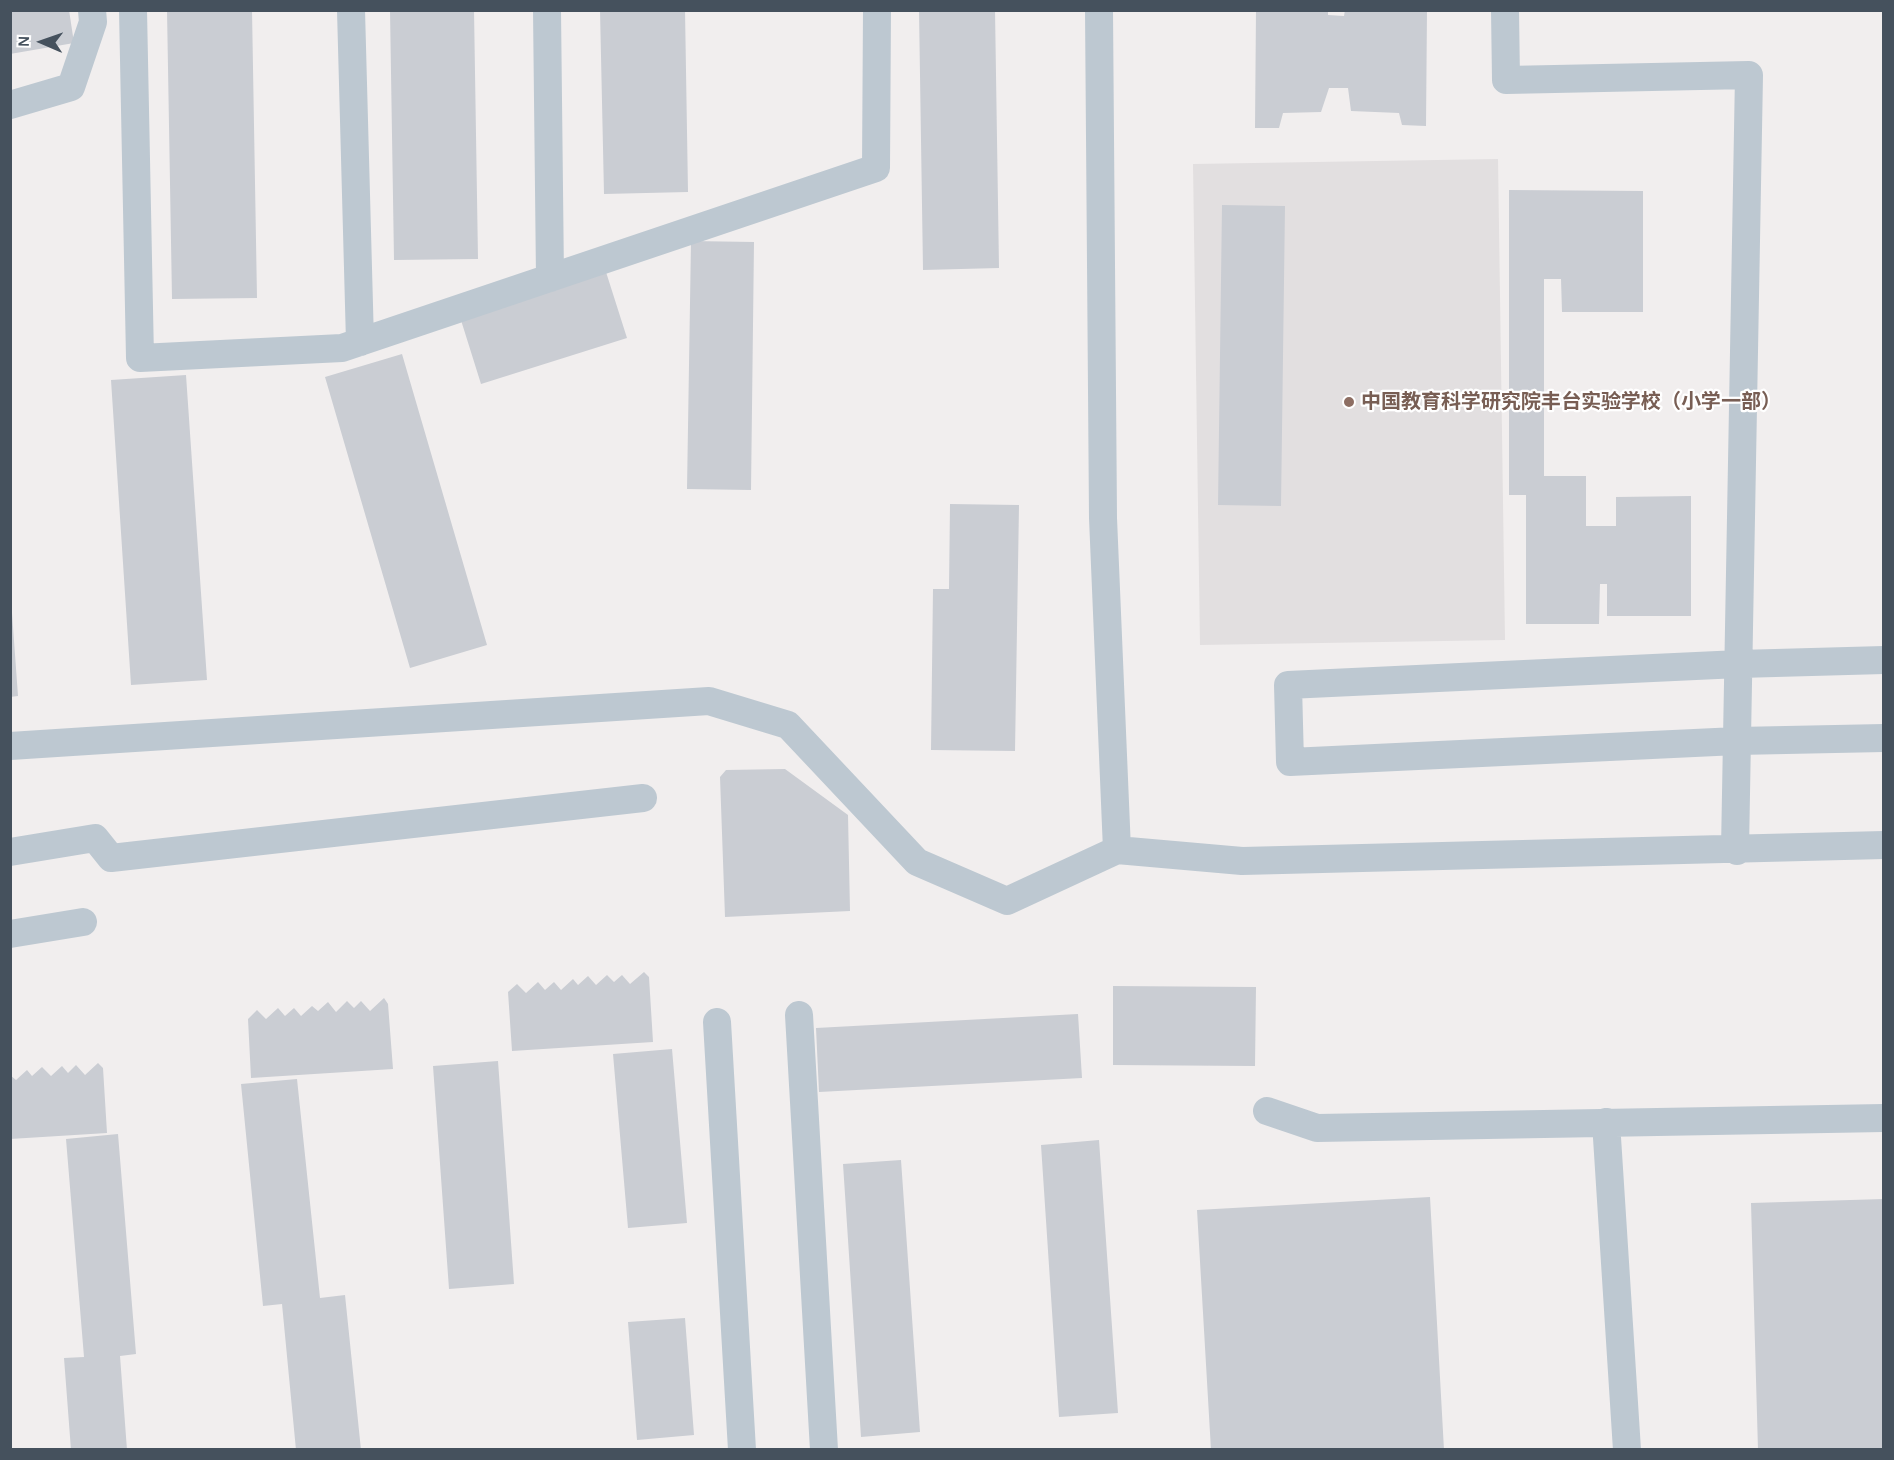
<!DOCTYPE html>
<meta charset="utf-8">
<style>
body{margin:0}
#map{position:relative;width:1894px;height:1460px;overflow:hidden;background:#f1eeee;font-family:Karla,sans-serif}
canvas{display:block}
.frame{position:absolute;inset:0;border:12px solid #45515d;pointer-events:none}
.north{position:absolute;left:12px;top:12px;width:60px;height:60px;-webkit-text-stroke:4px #fff;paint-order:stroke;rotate:272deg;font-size:16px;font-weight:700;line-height:24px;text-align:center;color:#45515d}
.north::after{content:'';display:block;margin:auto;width:21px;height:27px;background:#45515d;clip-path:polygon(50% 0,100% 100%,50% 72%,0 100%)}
</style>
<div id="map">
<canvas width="1894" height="1460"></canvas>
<div class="frame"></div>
<div class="north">N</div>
</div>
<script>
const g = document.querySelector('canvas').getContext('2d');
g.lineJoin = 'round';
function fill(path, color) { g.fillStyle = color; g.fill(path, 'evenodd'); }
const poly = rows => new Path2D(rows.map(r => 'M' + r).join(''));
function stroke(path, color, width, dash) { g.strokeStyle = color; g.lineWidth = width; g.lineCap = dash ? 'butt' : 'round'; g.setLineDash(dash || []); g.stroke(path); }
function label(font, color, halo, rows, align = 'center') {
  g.font = font + ' Karla,"Noto Sans SC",sans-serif'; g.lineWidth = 4.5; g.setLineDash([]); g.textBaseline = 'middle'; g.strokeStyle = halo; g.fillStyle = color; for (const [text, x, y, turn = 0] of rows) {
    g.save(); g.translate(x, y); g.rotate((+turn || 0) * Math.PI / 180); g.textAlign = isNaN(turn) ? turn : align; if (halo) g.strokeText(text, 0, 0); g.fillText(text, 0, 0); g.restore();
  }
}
const education = poly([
 [1498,159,1505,640,1200,645,1193,164]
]);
const building = poly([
 [10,10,69,10,74,43,10,54],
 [167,10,252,10,257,298,172,299],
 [390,10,474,10,478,259,394,260],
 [600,10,685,10,688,192,604,194],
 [919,10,995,10,999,268,923,270],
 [1256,10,1328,10,1328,15,1344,16,1345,10,1427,10,1426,126,1402,125,1399,113,1351,111,1348,88,1329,88,1321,112,1283,113,1279,128,1255,128],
 [1509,190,1643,191,1643,312,1562,312,1561,279,1544,279,1544,476,1586,476,1586,526,1616,526,1616,497,1691,496,1691,616,1607,616,1607,584,1600,584,1599,624,1526,624,1526,495,1509,495],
 [1222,205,1285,206,1281,506,1218,505],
 [691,241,754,242,751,490,687,489],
 [606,272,627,338,481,384,460,317],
 [402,354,487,645,410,668,325,377],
 [186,375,207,680,131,685,111,380],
 [950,504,1019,505,1015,751,931,750,933,589,949,589],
 [10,613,12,613,18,696,10,697],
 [785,769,848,815,850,911,725,917,720,777,726,770],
 [644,972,649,977,653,1042,512,1051,508,992,517,984,526,993,538,982,545,990,554,982,561,990,573,979,578,985,588,976,596,985,607,975,614,982,622,975,630,984],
 [1113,986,1256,987,1255,1066,1113,1065],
 [384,998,388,1004,393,1069,251,1078,248,1019,257,1010,266,1019,278,1008,285,1016,294,1008,301,1016,312,1006,318,1011,328,1002,336,1012,347,1001,354,1008,361,1001,370,1011],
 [1078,1014,1082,1078,819,1092,816,1028],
 [672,1049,687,1223,628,1228,613,1054],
 [498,1061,514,1284,449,1289,433,1066],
 [98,1063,103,1068,107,1133,10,1139,10,1075,16,1080,27,1070,32,1076,42,1067,51,1076,62,1066,68,1073,76,1065,85,1075],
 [297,1079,320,1298,345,1295,361,1450,296,1450,282,1304,263,1306,241,1084],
 [118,1134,136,1354,120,1356,127,1450,71,1450,64,1358,84,1357,66,1139],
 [1099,1140,1118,1413,1059,1417,1041,1145],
 [901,1160,920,1432,861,1437,843,1164],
 [1430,1197,1444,1450,1211,1450,1197,1210],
 [1884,1199,1884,1450,1758,1450,1751,1203],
 [685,1318,694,1435,637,1440,628,1322]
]);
const minor = poly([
 [133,10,140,358,342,348,876,168,877,10],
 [351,10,360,342],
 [547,10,550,278],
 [1505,10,1506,80,1749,75,1735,849,1737,851],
 [10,105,71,87,93,22,92,10],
 [1884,660,1739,664,1288,685,1290,762,1737,741,1884,738],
 [10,746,709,701,788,725,917,862,1007,901,1117,850,1103,518,1099,10],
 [1117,850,1242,861,1884,845],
 [10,852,95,838,111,858,643,798],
 [10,934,83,922],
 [799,1015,824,1450],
 [717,1022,742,1450],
 [1267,1111,1317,1128,1884,1118],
 [1606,1122,1627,1450]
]);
const markers = [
 [1349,402,6,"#8d6e63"]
];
const educationNames = [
 ["中国教育科学研究院丰台实验学校（小学一部）",1361,402]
];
fill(education, '#e2dfe0');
fill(building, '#cacdd3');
stroke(minor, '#bdc8d1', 28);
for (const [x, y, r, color] of markers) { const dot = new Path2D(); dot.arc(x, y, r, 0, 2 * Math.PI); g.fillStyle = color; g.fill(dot); stroke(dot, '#fff', 2); }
label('bold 20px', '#785e54', '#fff', educationNames, 'left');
</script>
